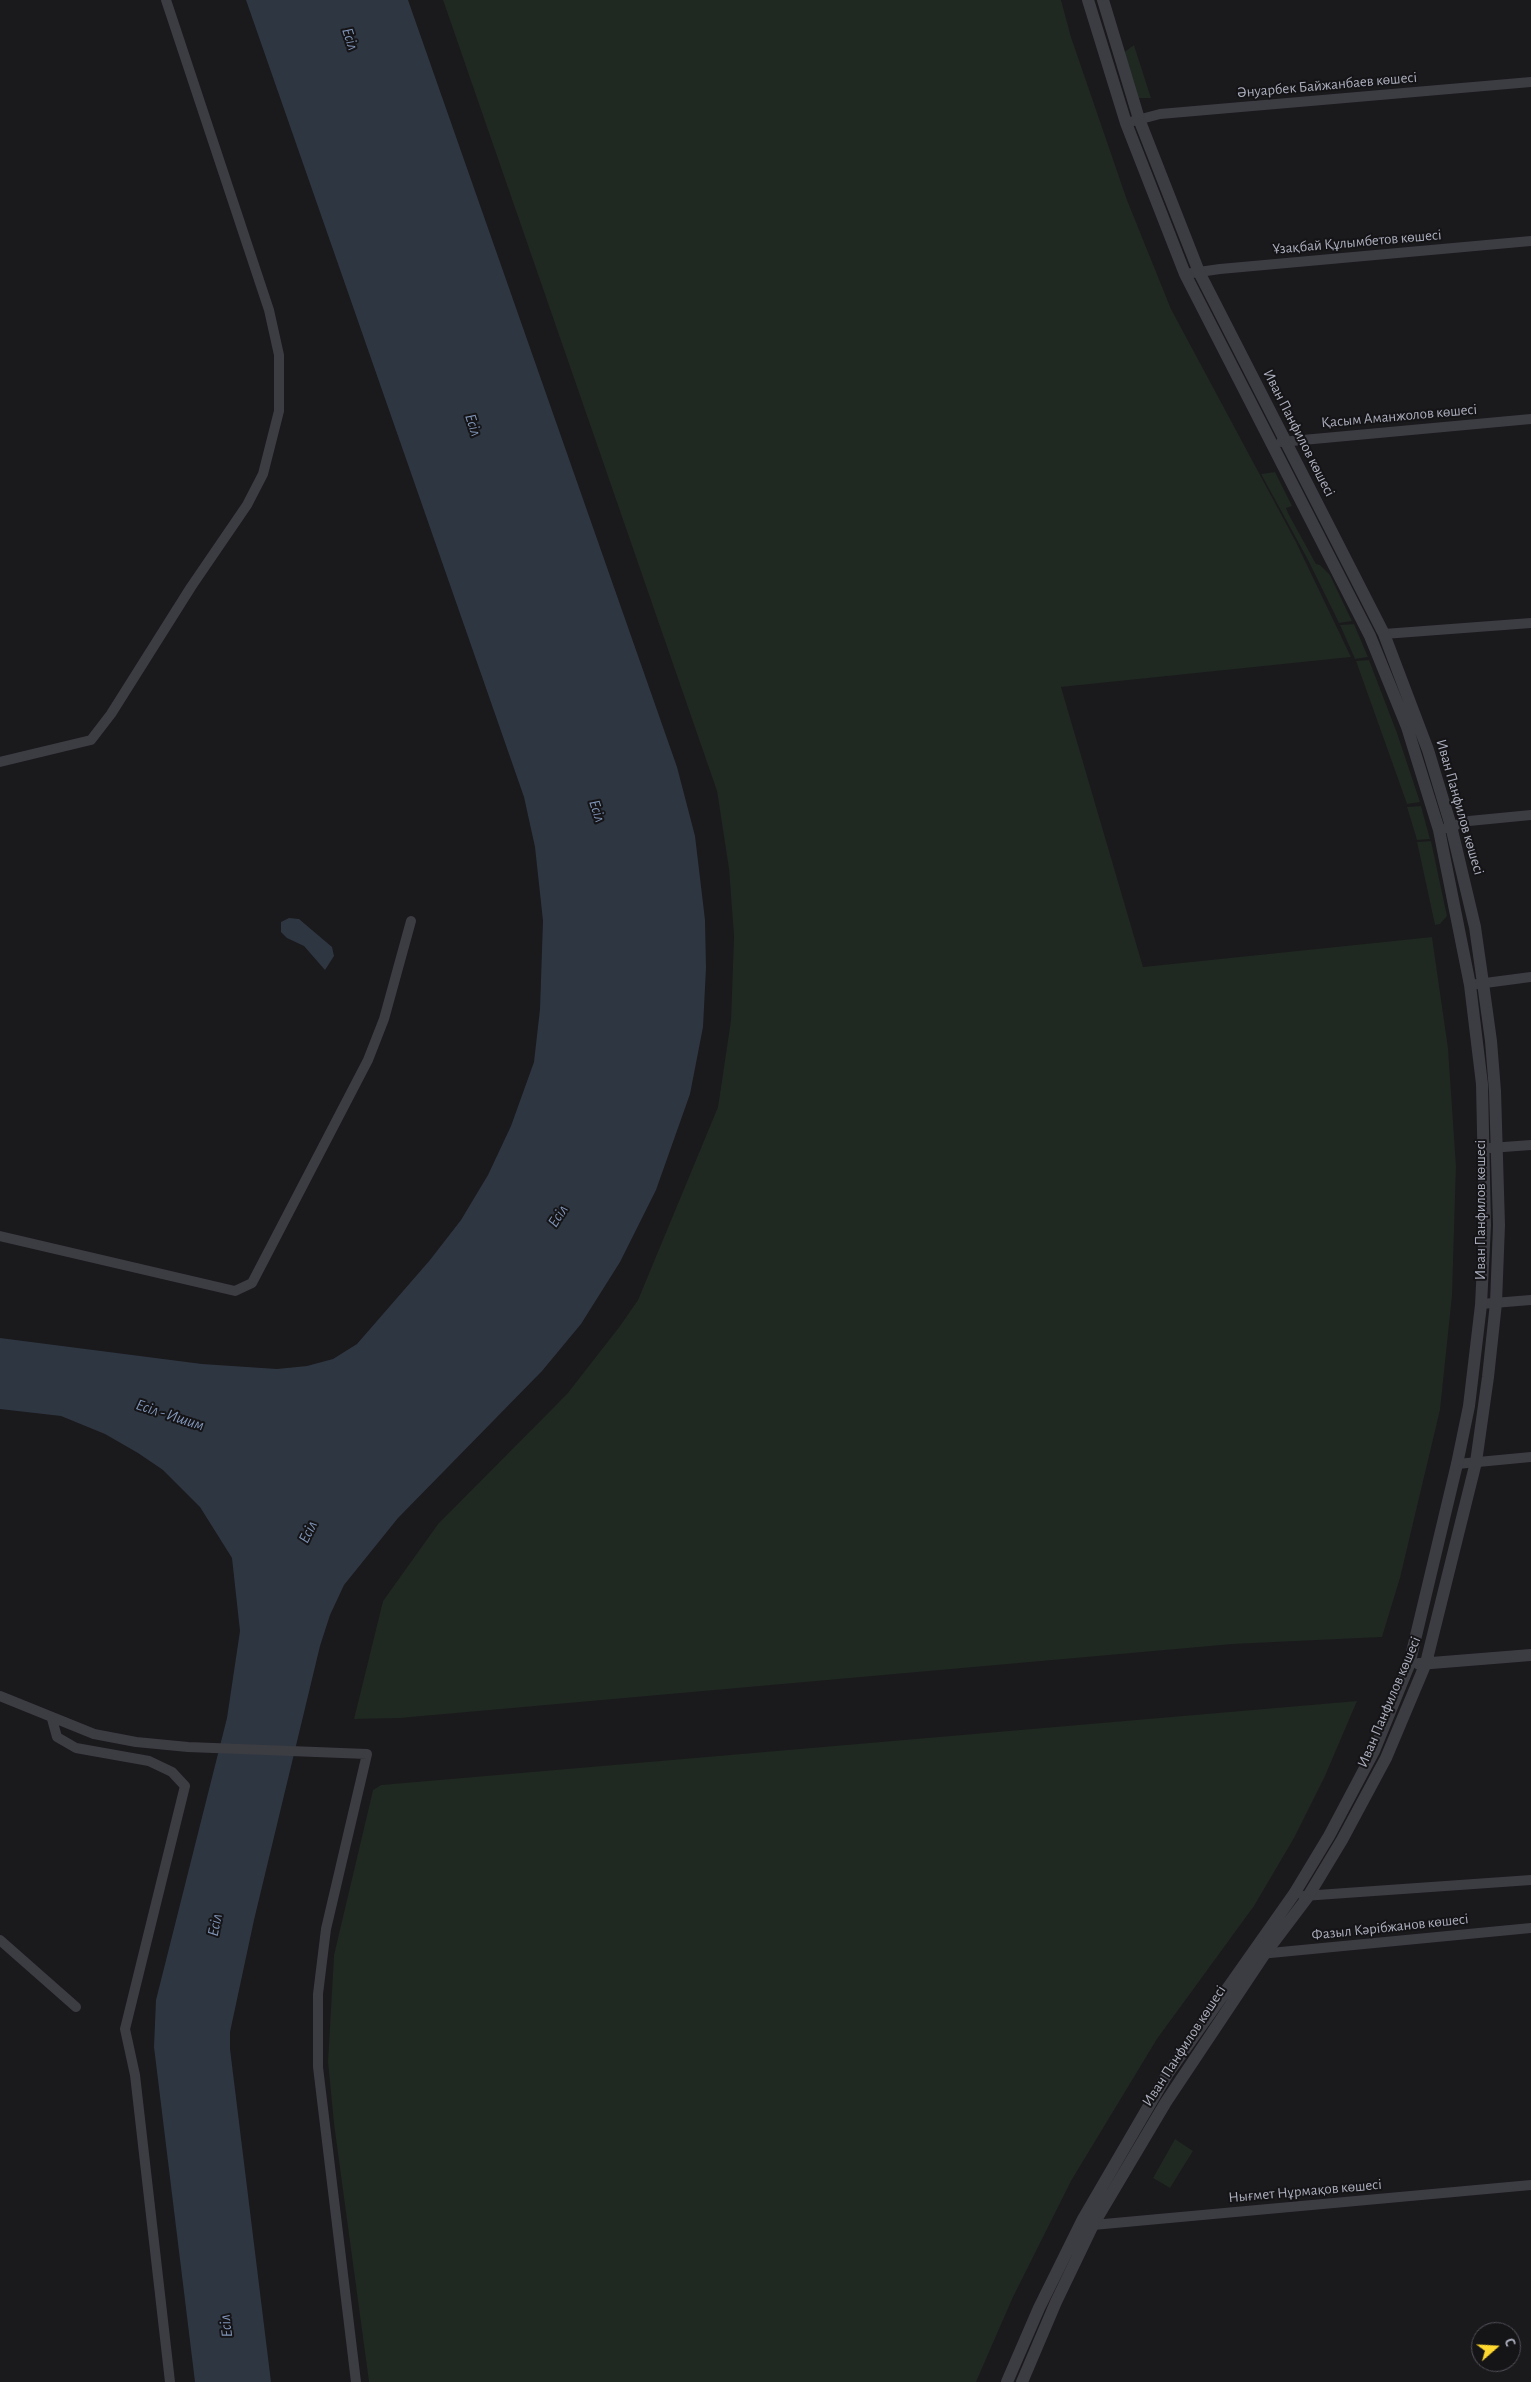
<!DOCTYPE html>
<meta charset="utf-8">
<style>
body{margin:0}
#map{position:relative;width:1531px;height:2382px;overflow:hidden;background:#1a191c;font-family:"Alegreya Sans",sans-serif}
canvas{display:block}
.north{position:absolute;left:1471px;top:2322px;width:50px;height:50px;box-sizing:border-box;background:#151417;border:1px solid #515259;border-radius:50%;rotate:71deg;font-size:14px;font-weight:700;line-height:20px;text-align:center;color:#abaebc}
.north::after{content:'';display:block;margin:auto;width:18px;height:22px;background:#fed72f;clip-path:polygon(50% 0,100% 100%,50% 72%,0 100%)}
</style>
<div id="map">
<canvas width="1531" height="2382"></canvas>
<div class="north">С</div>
</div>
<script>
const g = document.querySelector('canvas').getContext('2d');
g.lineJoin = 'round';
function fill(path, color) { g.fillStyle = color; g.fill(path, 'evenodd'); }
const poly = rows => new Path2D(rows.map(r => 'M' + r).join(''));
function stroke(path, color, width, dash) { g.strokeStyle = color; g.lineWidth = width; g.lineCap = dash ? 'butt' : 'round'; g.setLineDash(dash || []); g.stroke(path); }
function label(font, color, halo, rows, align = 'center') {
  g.font = font + ' "Alegreya Sans",sans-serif'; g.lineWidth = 4; g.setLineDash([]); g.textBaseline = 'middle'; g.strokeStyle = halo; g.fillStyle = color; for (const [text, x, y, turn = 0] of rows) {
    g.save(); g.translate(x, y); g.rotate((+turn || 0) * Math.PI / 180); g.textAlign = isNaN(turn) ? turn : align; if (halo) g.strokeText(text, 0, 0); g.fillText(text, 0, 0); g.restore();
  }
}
const green = poly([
 [443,0,1061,0,1071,37,1127,200,1171,309,1296,542,1351,657,1061,687,1143,967,1432,937,1448,1048,1456,1166,1452,1296,1440,1410,1400,1578,1382,1637,1233,1644,400,1718,354,1719,383,1601,438,1524,567,1394,620,1326,638,1300,718,1107,731,1020,734,936,729,869,717,791],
 [1134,45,1151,98,1137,98,1123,53],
 [1275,472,1292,506,1286,508,1288,513,1316,564,1320,565,1330,575,1352,621,1339,623,1308,560,1261,474],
 [1354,624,1368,657,1355,659,1340,625],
 [1369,660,1397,733,1420,802,1407,804,1356,661],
 [1421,806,1430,839,1417,840,1407,807],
 [1431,841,1447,916,1440,924,1435,925,1417,842],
 [1357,1701,1325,1776,1294,1838,1267,1884,1254,1906,1157,2039,1071,2181,1013,2297,976,2382,369,2382,334,2124,328,2062,334,1955,373,1790,381,1785],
 [1175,2139,1193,2151,1170,2188,1153,2178]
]);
const water = poly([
 [246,0,408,0,677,767,695,836,705,920,706,968,703,1027,690,1094,656,1190,620,1262,581,1324,542,1371,398,1518,344,1585,330,1615,320,1646,254,1920,230,2032,230,2049,271,2382,195,2382,154,2047,156,2000,227,1718,240,1631,232,1558,200,1507,163,1470,138,1453,105,1434,61,1416,0,1409,0,1338,202,1364,277,1369,307,1366,333,1359,357,1344,430,1260,461,1220,488,1175,511,1126,534,1062,540,1009,543,921,535,847,524,797],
 [289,918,299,919,332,947,334,956,325,970,304,946,287,938,281,932,281,922]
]);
const minor = poly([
 [1126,123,1160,114,1531,82],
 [1185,274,1220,269,1531,241],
 [1281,442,1531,419],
 [1384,634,1531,623],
 [0,762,91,740,111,714,191,587,247,505,263,474,279,411,279,355,269,310,166,0],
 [1446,828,1469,821,1531,815],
 [1470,985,1531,977],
 [1490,1148,1531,1145],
 [0,1236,235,1291,252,1283,368,1060,384,1019,411,921],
 [1481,1304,1531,1300],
 [1457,1464,1531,1457],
 [0,1696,94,1734,136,1742,188,1747,367,1754,326,1929,318,1994,318,2067,356,2382],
 [52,1719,57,1737,76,1748,149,1761,172,1772,185,1786,125,2029,135,2075,170,2382],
 [1303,1896,1531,1880],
 [0,1940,76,2007],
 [1260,1954,1531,1928],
 [1088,2223,1093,2225,1531,2185]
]);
const tertiary = poly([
 [1419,1664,1531,1655],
 [1007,2382,1039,2308,1083,2219,1168,2073,1294,1894,1329,1836,1374,1751,1409,1665,1457,1464,1469,1406,1481,1305,1485,1225,1482,1084,1470,985,1439,830,1407,727,1370,636,1185,274,1126,123,1088,0],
 [1022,2382,1056,2302,1093,2225,1166,2102,1264,1955,1307,1898,1342,1840,1386,1758,1426,1663,1476,1462,1488,1377,1496,1303,1499,1225,1495,1091,1491,1041,1483,983,1475,927,1451,826,1428,750,1384,634,1199,272,1139,119,1103,0]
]);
const streetNames = [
 ["Әнуарбек Байжанбаев көшесі",1327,85,-5],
 ["Ұзақбай Құлымбетов көшесі",1357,242,-5],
 ["Қасым Аманжолов көшесі",1399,416,-5],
 ["Иван Панфилов көшесі",1299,433,63],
 ["Иван Панфилов көшесі",1460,807,74],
 ["Иван Панфилов көшесі",1480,1210,-90],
 ["Иван Панфилов көшесі",1389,1702,-67],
 ["Фазыл Кәрібжанов көшесі",1390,1927,-6],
 ["Иван Панфилов көшесі",1184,2046,-57],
 ["Нығмет Нұрмақов көшесі",1305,2191,-5]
];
const waterNames = [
 ["Есіл",350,39,72],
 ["Есіл",473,425,72],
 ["Есіл",597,811,72],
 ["Есіл",558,1216,-57],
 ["Есіл - Ишим",170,1415,18],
 ["Есіл",308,1532,-64],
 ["Есіл",215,1925,-79],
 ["Есіл",226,2326,-97]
];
fill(green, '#1f2821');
fill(water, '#2e3641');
stroke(minor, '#3c3c43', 10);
stroke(tertiary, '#3c3c43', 12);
label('15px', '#abaebc', '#151417', streetNames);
label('italic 16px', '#8196b9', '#151417', waterNames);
</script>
